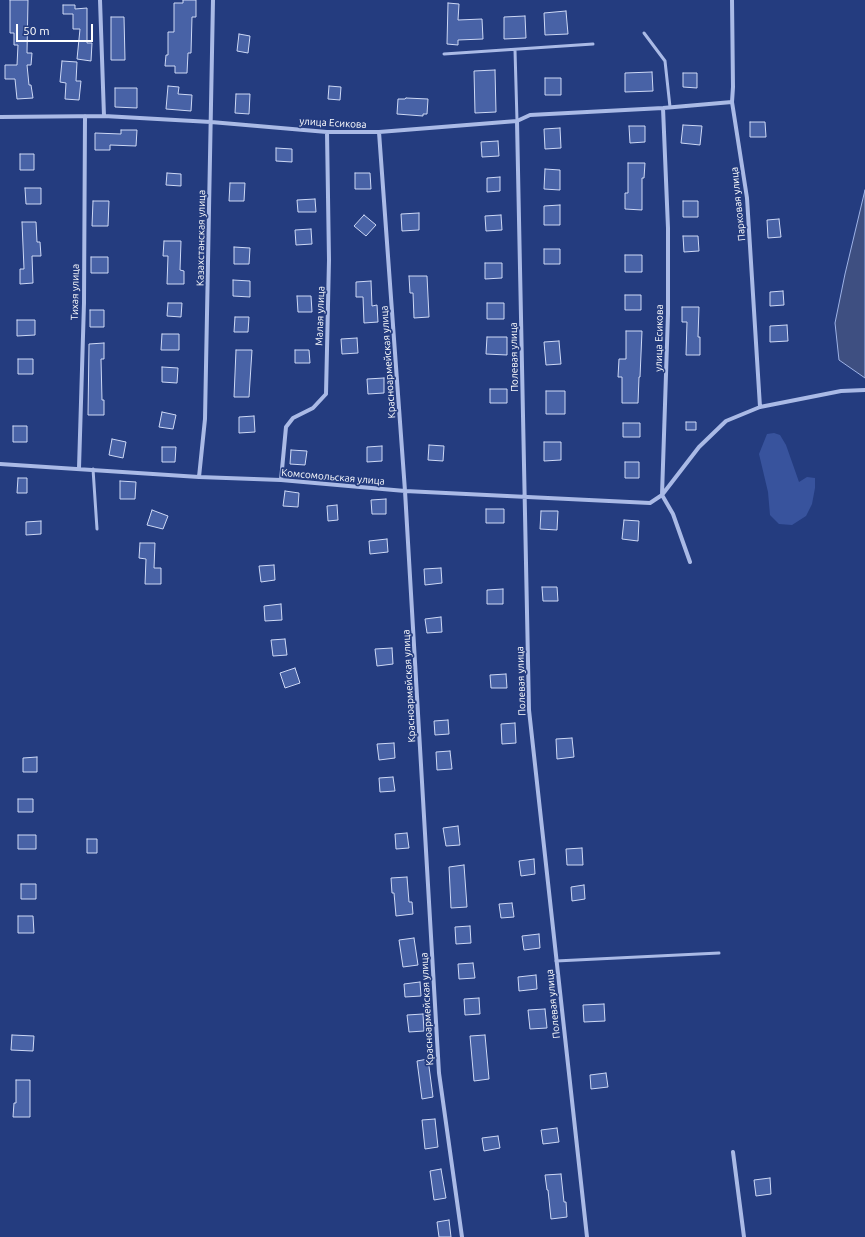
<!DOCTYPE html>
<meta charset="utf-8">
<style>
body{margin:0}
#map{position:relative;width:865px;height:1237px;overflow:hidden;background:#243c7f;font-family:Ubuntu,sans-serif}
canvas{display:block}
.scale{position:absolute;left:16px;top:24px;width:77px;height:18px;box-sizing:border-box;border:2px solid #fff;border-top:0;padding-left:5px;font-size:12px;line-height:14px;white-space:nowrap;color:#fff;-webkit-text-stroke:3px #243c7f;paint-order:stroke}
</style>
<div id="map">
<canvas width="865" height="1237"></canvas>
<div class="scale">50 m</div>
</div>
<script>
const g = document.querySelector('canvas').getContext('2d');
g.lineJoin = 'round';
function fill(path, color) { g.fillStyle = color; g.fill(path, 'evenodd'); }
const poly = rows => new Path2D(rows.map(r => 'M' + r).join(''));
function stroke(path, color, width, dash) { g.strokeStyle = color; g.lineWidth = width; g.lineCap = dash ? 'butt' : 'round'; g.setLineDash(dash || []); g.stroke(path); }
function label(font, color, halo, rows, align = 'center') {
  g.font = font + ' Ubuntu,sans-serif'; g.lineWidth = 3.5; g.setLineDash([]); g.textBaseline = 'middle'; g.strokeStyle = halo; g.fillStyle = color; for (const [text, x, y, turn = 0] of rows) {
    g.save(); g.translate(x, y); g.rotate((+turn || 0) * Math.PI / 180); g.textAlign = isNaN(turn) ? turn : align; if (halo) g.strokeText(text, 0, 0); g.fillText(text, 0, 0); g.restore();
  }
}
const green = poly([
 [774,433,780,435,786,445,799,482,807,477,815,478,815,488,812,504,806,516,792,525,779,524,770,515,768,492,759,454,767,434]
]);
const water = poly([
 [865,190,865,378,839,360,835,323,845,274,865,190]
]);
const building = poly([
 [10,0,28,0,27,53,32,53,31,65,27,65,29,85,31,85,33,98,17,99,15,79,5,79,5,65,17,65,18,45,14,45,14,33,10,33,10,0],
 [183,0,196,0,196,17,192,17,191,53,188,53,187,73,175,73,175,66,165,66,166,55,168,55,168,32,174,32,174,3,183,3,183,0],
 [448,3,459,4,458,20,482,19,483,39,458,40,458,45,447,44,448,3],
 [63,5,75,5,75,9,87,8,87,43,92,43,91,61,77,59,80,29,73,29,73,14,63,14,63,5],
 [566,11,568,34,545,35,544,13,566,11],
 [525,16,526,38,504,39,504,17,525,16],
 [111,17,124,17,125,60,111,60,111,17],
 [239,34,250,36,248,53,237,51,239,34],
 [62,61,77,62,76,81,81,81,79,100,65,99,66,83,60,82,62,61],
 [495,70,496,112,475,113,474,71,495,70],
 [652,72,653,91,625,92,625,73,652,72],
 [683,73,697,73,697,88,683,87,683,73],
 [545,78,561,78,561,95,545,95,545,78],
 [168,86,179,87,178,94,192,95,191,111,166,109,168,86],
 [329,86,341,87,340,100,328,99,329,86],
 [115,88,137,88,137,108,115,107,115,88],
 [236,94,250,94,249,114,235,113,236,94],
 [406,98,428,99,427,114,423,114,423,116,397,114,398,99,405,99,406,98],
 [750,122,765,122,766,137,750,137,750,122],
 [683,125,702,126,700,145,681,143,683,125],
 [629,126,645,126,645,142,630,143,629,126],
 [560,128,561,148,545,149,544,129,560,128],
 [121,130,137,130,136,146,110,145,110,150,95,150,95,133,121,134,121,130],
 [498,141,499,156,482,157,481,142,498,141],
 [276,148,292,149,292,162,276,161,276,148],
 [20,154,34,154,34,170,20,170,20,154],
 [628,163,645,163,644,178,642,178,642,210,625,209,625,193,628,193,628,163],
 [545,169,560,170,560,190,544,189,545,169],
 [167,173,181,174,181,186,166,185,167,173],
 [355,173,370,173,371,189,355,189,355,173],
 [500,177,500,191,487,192,487,178,500,177],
 [230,183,245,183,244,201,229,201,230,183],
 [25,188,41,188,41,204,26,204,25,188],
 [315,199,316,212,298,212,297,200,315,199],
 [93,201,109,201,108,226,92,226,93,201],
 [683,201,698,201,698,217,683,217,683,201],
 [560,205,560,225,544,225,544,206,560,205],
 [419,213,419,230,402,231,401,214,419,213],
 [364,215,376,225,366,236,354,226,364,215],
 [501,215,502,230,486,231,485,216,501,215],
 [779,219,781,237,768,238,767,220,779,219],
 [22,222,36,222,37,242,40,242,41,256,32,256,33,283,20,284,20,269,24,269,22,222],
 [311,229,312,244,296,245,295,230,311,229],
 [683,236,698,236,699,251,684,252,683,236],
 [164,241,181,241,180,270,184,271,184,284,167,284,168,256,163,256,164,241],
 [234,247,250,248,249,264,234,264,234,247],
 [544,249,560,249,560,264,544,264,544,249],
 [625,255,642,255,642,272,625,272,625,255],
 [91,257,108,257,108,273,91,273,91,257],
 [485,263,502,263,502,278,485,279,485,263],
 [409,276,427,276,429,317,414,318,413,293,410,293,409,276],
 [233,280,250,281,250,297,233,296,233,280],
 [371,281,372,306,377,305,378,322,364,323,363,297,356,297,356,282,371,281],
 [783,291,784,305,770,306,770,292,783,291],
 [625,295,641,295,641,310,625,310,625,295],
 [297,296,311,296,312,312,298,312,297,296],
 [168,303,182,303,181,317,167,316,168,303],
 [487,303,504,303,504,319,487,319,487,303],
 [682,307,699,307,698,337,700,337,700,355,686,355,687,322,682,322,682,307],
 [90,310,104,310,104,327,90,327,90,310],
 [235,317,249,317,248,332,234,332,235,317],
 [17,320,35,320,35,335,17,336,17,320],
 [787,325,788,341,770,342,770,326,787,325],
 [626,331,642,331,640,377,639,377,638,403,622,403,622,377,618,377,619,359,626,359,626,331],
 [162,334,179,334,179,350,161,350,162,334],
 [487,337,507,337,507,355,486,354,487,337],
 [357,338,358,353,342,354,341,339,357,338],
 [559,341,561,364,546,365,544,342,559,341],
 [104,343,104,359,101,359,102,400,104,400,104,415,88,415,89,344,104,343],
 [236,350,252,350,249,397,234,397,236,350],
 [295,350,309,350,310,363,295,363,295,350],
 [18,359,33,359,33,374,18,374,18,359],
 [162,367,178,368,177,383,162,382,162,367],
 [384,378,384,393,368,394,367,379,384,378],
 [490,389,507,389,507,403,490,403,490,389],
 [546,391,565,391,565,414,546,414,546,391],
 [162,412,176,415,173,429,159,427,162,412],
 [254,416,255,432,239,433,239,417,254,416],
 [686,422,696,422,696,430,686,430,686,422],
 [623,423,640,423,640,437,623,437,623,423],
 [13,426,27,426,27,442,13,442,13,426],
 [112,439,126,442,123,458,109,455,112,439],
 [544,442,561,442,561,460,544,461,544,442],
 [429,445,444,446,443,461,428,460,429,445],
 [382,446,382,461,367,462,367,447,382,446],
 [162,447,176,447,175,462,162,462,162,447],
 [291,450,307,451,305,465,290,464,291,450],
 [625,462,639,462,639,478,625,478,625,462],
 [18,478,27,478,27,493,17,493,18,478],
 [120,481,136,482,135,499,120,499,120,481],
 [285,491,299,493,298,507,283,506,285,491],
 [386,499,386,514,372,514,371,500,386,499],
 [337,505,338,520,328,521,327,506,337,505],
 [486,509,504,509,504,523,486,523,486,509],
 [152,510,168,516,163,529,147,525,152,510],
 [541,511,558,511,557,530,540,529,541,511],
 [624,520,639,521,638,541,622,539,624,520],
 [41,521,41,534,26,535,26,522,41,521],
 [387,539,388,552,370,554,369,541,387,539],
 [140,543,155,543,154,568,161,568,161,584,145,584,146,559,139,558,140,543],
 [274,565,275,580,261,582,259,566,274,565],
 [441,568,442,583,425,585,424,569,441,568],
 [542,587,557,587,558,601,543,601,542,587],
 [503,589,503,604,487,604,487,590,503,589],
 [281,604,282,620,265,621,264,606,281,604],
 [441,617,442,632,427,633,425,619,441,617],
 [285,639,287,655,273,656,271,640,285,639],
 [392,648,393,664,377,666,375,649,392,648],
 [295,668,300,683,285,688,280,673,295,668],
 [506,674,507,688,491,688,490,675,506,674],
 [448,720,449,734,435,735,434,721,448,720],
 [515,723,516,743,502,744,501,724,515,723],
 [572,738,574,757,557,759,556,739,572,738],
 [394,743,395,758,379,760,377,744,394,743],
 [450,751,452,769,437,770,436,752,450,751],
 [37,757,37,772,23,772,23,758,37,757],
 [393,777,395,791,380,792,379,778,393,777],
 [18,799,33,799,33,812,18,812,18,799],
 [458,826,460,845,446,846,443,828,458,826],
 [407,833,409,848,396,849,395,834,407,833],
 [18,835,36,835,36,849,18,849,18,835],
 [87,839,97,839,97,853,87,853,87,839],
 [582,848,583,865,567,865,566,849,582,848],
 [534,859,535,874,521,876,519,861,534,859],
 [464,865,467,907,451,908,449,867,464,865],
 [407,877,409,902,412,902,413,914,396,916,394,893,392,893,391,878,407,877],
 [21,884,36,884,36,899,21,899,21,884],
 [584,885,585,899,572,901,571,887,584,885],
 [512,903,514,917,501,918,499,904,512,903],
 [18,916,33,916,34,933,18,933,18,916],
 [470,926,471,943,456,944,455,927,470,926],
 [539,934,540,948,524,950,522,936,539,934],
 [414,938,418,965,403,967,399,940,414,938],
 [473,963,475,978,459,979,458,964,473,963],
 [536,975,537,989,519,991,518,977,536,975],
 [420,982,421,996,405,997,404,984,420,982],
 [479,998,480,1014,465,1015,464,999,479,998],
 [604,1004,605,1021,584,1022,583,1005,604,1004],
 [545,1009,547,1028,530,1029,528,1010,545,1009],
 [423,1014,424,1031,409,1032,407,1015,423,1014],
 [12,1035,34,1036,33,1051,11,1050,12,1035],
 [485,1035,489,1079,474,1081,470,1036,485,1035],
 [428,1059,433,1097,422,1099,417,1061,428,1059],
 [606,1073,608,1087,591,1089,590,1075,606,1073],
 [16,1080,30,1080,30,1117,13,1117,14,1103,16,1103,16,1080],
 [435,1119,438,1147,425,1149,422,1120,435,1119],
 [557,1128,559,1142,543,1144,541,1130,557,1128],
 [498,1136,500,1148,484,1151,482,1138,498,1136],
 [441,1169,446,1198,434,1200,430,1171,441,1169],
 [561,1174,564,1202,566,1202,567,1217,551,1219,548,1190,547,1190,545,1175,561,1174],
 [770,1178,771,1194,756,1196,754,1180,770,1178],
 [449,1220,451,1237,439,1237,437,1222,449,1220]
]);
const lane = poly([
 [644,33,665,61,670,107],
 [515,50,517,121],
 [444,54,593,44],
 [93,469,97,529],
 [556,961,719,953]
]);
const street = poly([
 [100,0,104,116],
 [732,0,733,87,732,102,747,198,760,407],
 [663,108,668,228,668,314,662,495,673,514,690,562],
 [0,117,104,116,211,122,327,132,379,132,517,121,530,115,663,108,732,102],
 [517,121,529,710,587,1237],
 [379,132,405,491,439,1073,462,1237],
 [0,464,199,477,281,480,405,491,650,503,662,495,699,447,726,421,760,407,841,391,865,390],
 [79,468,84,303,85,116],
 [199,477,205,419,213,0],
 [281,480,286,427,293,418,313,408,326,394,329,260,327,132],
 [733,1152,744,1237]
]);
const streetNames = [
 ["улица Есикова",333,123,3],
 ["Парковая улица",738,204,-96],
 ["Казахстанская улица",201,238,-89],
 ["Тихая улица",75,292,-89],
 ["Малая улица",320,316,-88],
 ["улица Есикова",659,338,-89],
 ["Полевая улица",514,357,-91],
 ["Красноармейская улица",388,362,-94],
 ["Комсомольская улица",333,477,5],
 ["Полевая улица",521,681,-92],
 ["Красноармейская улица",409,686,-93],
 ["Полевая улица",553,1004,-96],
 ["Красноармейская улица",427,1009,-93]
];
fill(green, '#38539d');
fill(water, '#3e4f81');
stroke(water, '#9eb3e7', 1);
fill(building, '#4862a6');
stroke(building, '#cdd8f5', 1);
stroke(lane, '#aabae6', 3);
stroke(street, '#aabae6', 4);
label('10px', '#fff', '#243c7f', streetNames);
</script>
